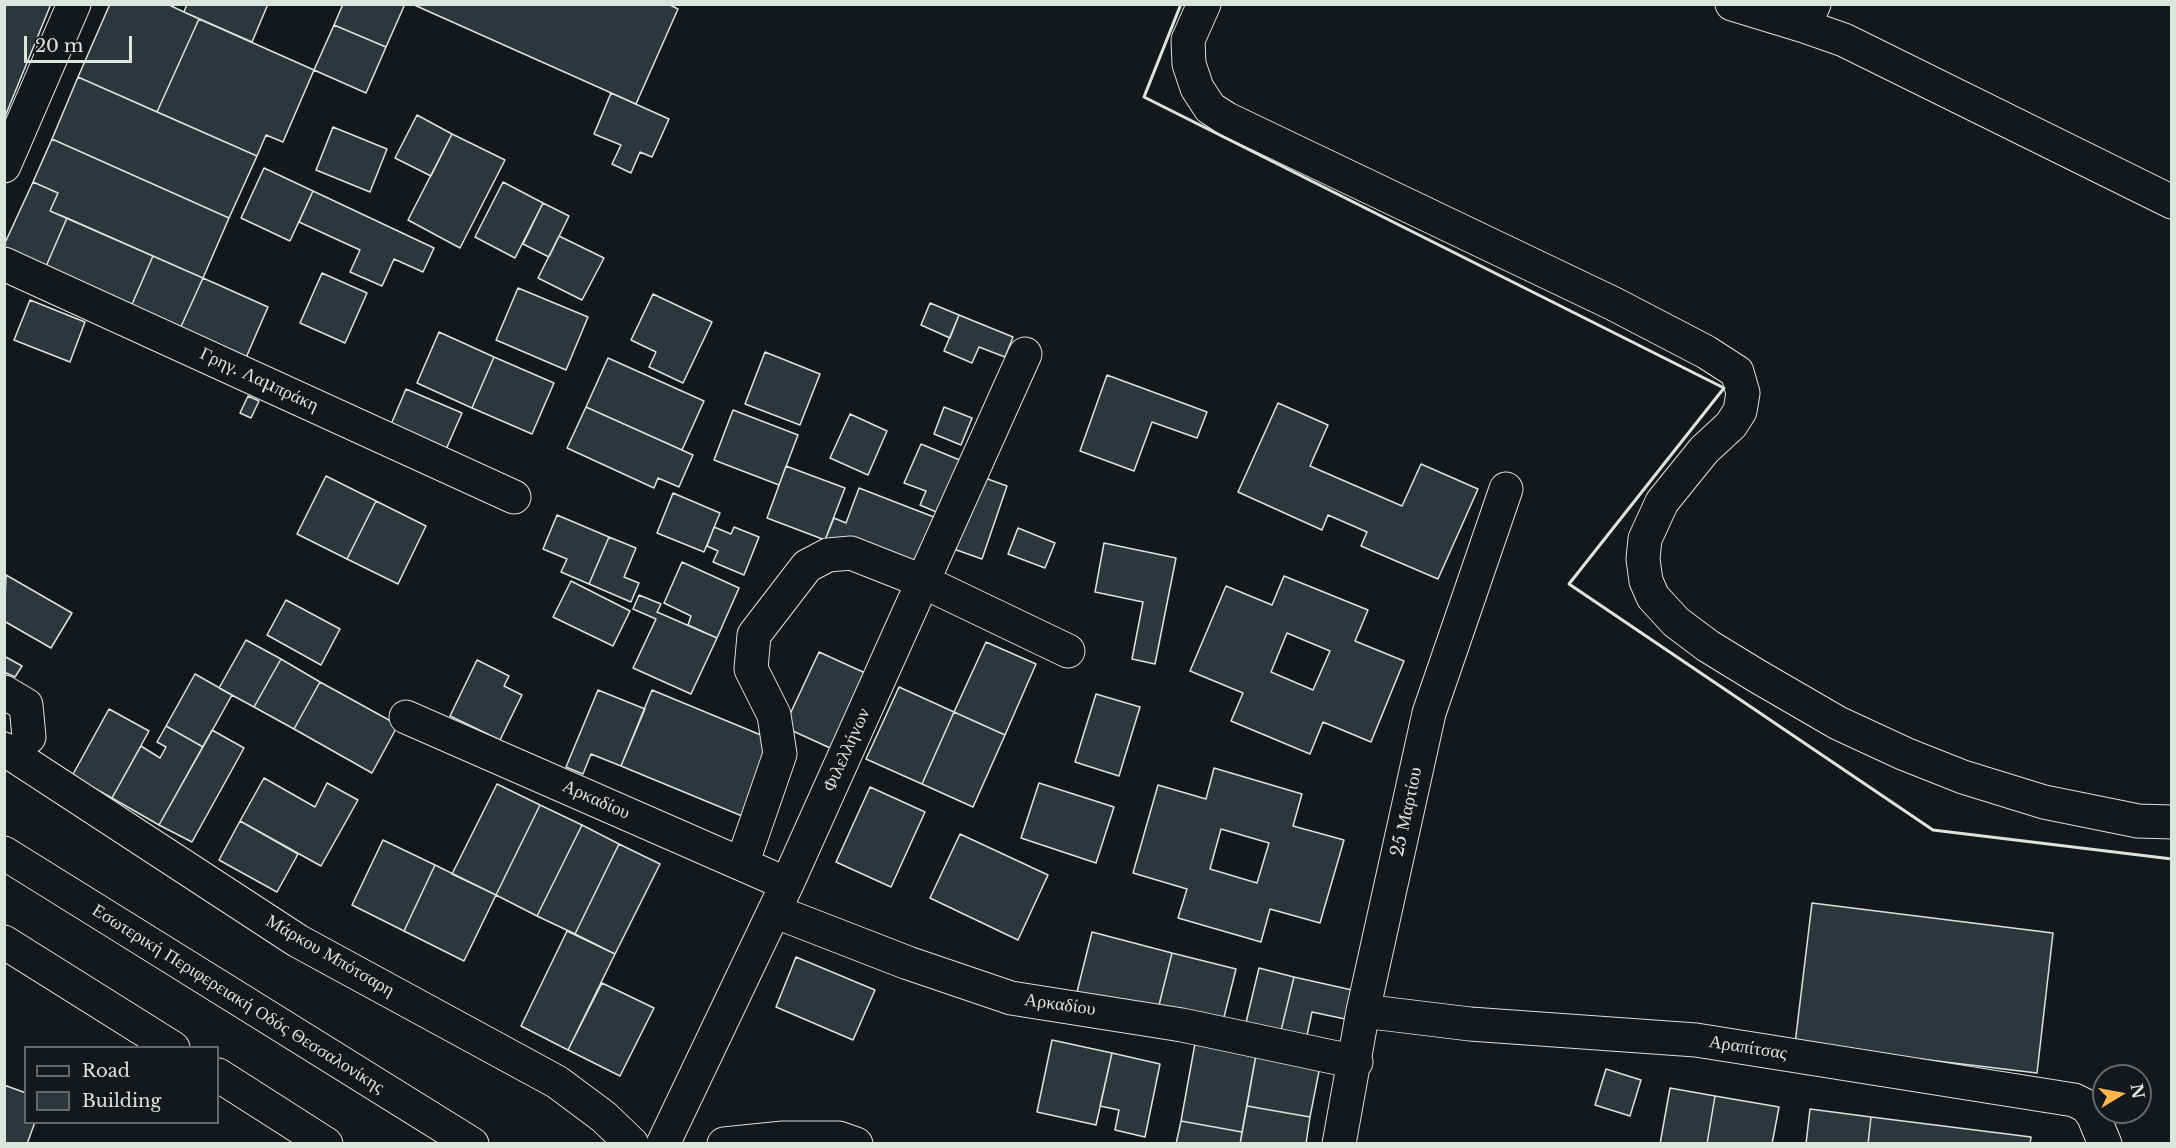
<!DOCTYPE html>
<meta charset="utf-8">
<style>
body{margin:0}
#map{position:relative;width:2176px;height:1148px;overflow:hidden;background:#14181c;font-family:"Libre Baskerville",serif}
canvas{display:block}
.frame{position:absolute;inset:0;border:6px solid #d8e6dc;pointer-events:none}
.legend{position:absolute;left:24px;top:1046px;width:195px;height:78px;box-sizing:border-box;background:#14181c;border:2px solid #626a69;margin:0;padding:8px 10px;list-style:none;font-size:18px;color:#d8e6dc}
.legend li{display:flex;align-items:center;gap:12px;height:30px}
.legend b{width:30px;border:2px solid #626a69}
.north{position:absolute;left:2092px;top:1064px;width:60px;height:60px;box-sizing:border-box;background:#14181c;border:2px solid #626a69;border-radius:50%;rotate:80deg;font-size:16px;font-weight:700;line-height:24px;text-align:center;color:#d8e6dc}
.north::after{content:'';display:block;margin:auto;width:21px;height:27px;background:#ffb74d;clip-path:polygon(50% 0,100% 100%,50% 72%,0 100%)}
.scale{position:absolute;left:24px;top:36px;width:108px;height:27px;box-sizing:border-box;border:3px solid #d8e6dc;border-top:0;padding-left:8px;font-size:18px;line-height:21px;white-space:nowrap;color:#d8e6dc;-webkit-text-stroke:4px #14181c;paint-order:stroke}
</style>
<div id="map">
<canvas width="2176" height="1148"></canvas>
<div class="frame"></div>
<ul class="legend">
<li><b style="height:8px;background:#14181c"></b>Road</li>
<li><b style="height:16px;background:#2c363c"></b>Building</li>
</ul>
<div class="north">N</div>
<div class="scale">20 m</div>
</div>
<script>
const g = document.querySelector('canvas').getContext('2d');
g.lineJoin = 'round';
function fill(path, color) { g.fillStyle = color; g.fill(path, 'evenodd'); }
const poly = rows => new Path2D(rows.map(r => 'M' + r).join(''));
function stroke(path, color, width, dash) { g.strokeStyle = color; g.lineWidth = width; g.lineCap = dash ? 'butt' : 'round'; g.setLineDash(dash || []); g.stroke(path); }
function label(font, color, halo, rows, align = 'center') {
  g.font = font + ' "Libre Baskerville",serif'; g.lineWidth = 4.5; g.setLineDash([]); g.textBaseline = 'middle'; g.strokeStyle = halo; g.fillStyle = color; for (const [text, x, y, turn = 0] of rows) {
    g.save(); g.translate(x, y); g.rotate((+turn || 0) * Math.PI / 180); g.textAlign = isNaN(turn) ? turn : align; if (halo) g.strokeText(text, 0, 0); g.fillText(text, 0, 0); g.restore();
  }
}
const building = poly([
 [4,4,51,4,4,119,4,4],
 [110,4,167,4,199,19,157,112,78,77,110,4],
 [187,4,268,4,252,42,184,12,187,4],
 [343,4,405,4,386,47,334,25,343,4],
 [412,4,668,4,678,9,636,104,412,4],
 [199,19,314,70,283,142,266,135,257,156,157,112,199,19],
 [334,25,386,47,366,93,314,70,334,25],
 [78,77,257,156,229,218,52,139,78,77],
 [611,93,669,119,652,157,640,152,631,173,612,164,621,145,594,134,611,93],
 [417,115,452,134,431,176,395,158,417,115],
 [333,127,387,149,370,192,316,170,333,127],
 [452,134,505,160,460,248,408,220,452,134],
 [52,139,229,218,203,278,50,211,58,193,33,182,52,139],
 [264,168,313,191,290,241,241,218,264,168],
 [33,182,58,193,50,211,67,218,44,271,4,254,4,245,33,182],
 [503,182,543,203,515,258,475,237,503,182],
 [313,191,434,248,423,272,394,259,382,286,350,272,360,250,299,222,313,191],
 [543,203,569,216,549,257,523,244,543,203],
 [67,218,153,256,130,309,44,271,67,218],
 [559,236,604,258,582,300,538,278,559,236],
 [153,256,203,278,179,331,130,309,153,256],
 [322,273,367,293,345,343,300,323,322,273],
 [203,278,268,307,245,360,179,331,203,278],
 [518,288,588,317,566,370,496,340,518,288],
 [653,294,712,322,683,383,649,367,656,352,631,340,653,294],
 [30,300,85,322,70,362,14,340,30,300],
 [930,303,959,315,950,338,921,325,930,303],
 [959,315,1013,337,1005,357,979,347,972,363,944,351,959,315],
 [439,332,494,357,472,408,417,383,439,332],
 [765,352,820,374,800,425,745,404,765,352],
 [494,357,554,383,532,434,472,408,494,357],
 [608,358,704,401,682,450,586,407,608,358],
 [1107,375,1207,412,1197,438,1152,422,1134,471,1080,451,1107,375],
 [406,389,462,413,444,454,389,429,406,389],
 [248,396,259,401,251,418,240,413,248,396],
 [1278,403,1328,425,1310,466,1402,506,1421,464,1478,489,1438,579,1361,546,1367,532,1328,515,1322,530,1238,492,1278,403],
 [586,407,693,455,679,487,658,478,654,488,567,448,586,407],
 [944,407,972,418,961,445,934,434,944,407],
 [733,410,798,435,779,485,714,460,733,410],
 [850,414,887,431,868,475,830,458,850,414],
 [921,444,962,461,941,514,920,505,926,491,904,483,921,444],
 [786,466,845,488,825,540,767,518,786,466],
 [974,474,1007,486,982,559,948,547,974,474],
 [326,476,376,501,347,559,297,534,326,476],
 [859,488,939,519,918,575,825,540,834,518,846,523,859,488],
 [673,493,720,513,704,552,657,533,673,493],
 [376,501,426,526,398,584,347,559,376,501],
 [557,515,609,537,589,584,561,572,567,559,543,549,557,515],
 [714,527,731,534,734,527,759,537,744,575,713,562,718,551,707,546,714,527],
 [1018,528,1055,543,1045,568,1008,554,1018,528],
 [609,537,636,548,624,577,639,583,631,602,589,584,609,537],
 [1104,543,1176,558,1155,664,1132,659,1143,602,1095,592,1104,543],
 [682,562,739,588,717,638,688,625,691,616,664,603,682,562],
 [6,575,72,613,51,648,4,621,6,575],
 [1284,576,1368,610,1355,641,1404,661,1371,742,1323,722,1310,754,1231,721,1243,693,1190,671,1226,586,1272,605,1284,576],
 [1287,633,1330,651,1313,690,1271,672,1287,633],
 [571,581,630,611,613,646,553,617,571,581],
 [639,595,661,604,657,612,717,638,691,694,633,668,656,619,633,609,639,595],
 [286,600,340,629,321,665,267,635,286,600],
 [246,640,281,659,254,707,219,688,246,640],
 [986,642,1036,664,1005,735,954,712,986,642],
 [819,652,874,677,839,752,784,727,819,652],
 [4,656,22,666,15,677,4,672,4,656],
 [281,659,320,682,294,729,254,707,281,659],
 [477,660,509,676,504,686,522,695,500,740,450,716,477,660],
 [195,674,232,695,203,747,166,726,195,674],
 [320,682,398,725,372,773,294,729,320,682],
 [899,687,954,712,922,784,866,759,899,687],
 [598,690,645,709,621,766,591,754,583,774,566,767,598,690],
 [652,690,773,740,742,816,621,766,652,690],
 [1096,694,1140,707,1119,776,1075,762,1096,694],
 [109,709,149,731,112,798,72,776,109,709],
 [954,712,1005,735,973,807,922,784,954,712],
 [166,726,203,747,159,825,112,798,141,746,160,758,166,747,157,742,166,726],
 [212,730,244,748,192,842,159,825,212,730],
 [1214,768,1302,794,1293,826,1344,840,1320,923,1270,909,1261,942,1178,918,1187,889,1133,873,1158,785,1206,799,1214,768],
 [1221,829,1269,843,1257,883,1210,869,1221,829],
 [264,778,315,807,327,783,358,800,321,866,240,821,264,778],
 [1039,783,1114,807,1096,863,1021,838,1039,783],
 [497,784,540,805,496,895,452,874,497,784],
 [870,787,925,812,891,887,836,862,870,787],
 [540,805,582,825,537,916,496,895,540,805],
 [240,821,298,854,277,892,219,860,240,821],
 [582,825,619,844,575,934,537,916,582,825],
 [960,834,1048,875,1018,940,930,898,960,834],
 [383,840,435,865,404,931,352,905,383,840],
 [619,844,660,864,615,954,575,934,619,844],
 [435,865,496,895,464,961,404,931,435,865],
 [1812,903,2053,933,2037,1073,1795,1044,1812,903],
 [567,931,615,954,568,1050,521,1026,567,931],
 [1092,932,1172,953,1157,1013,1077,992,1092,932],
 [1172,953,1236,969,1221,1029,1157,1013,1172,953],
 [796,957,875,990,853,1040,776,1007,796,957],
 [1259,968,1294,977,1278,1043,1243,1035,1259,968],
 [1294,977,1352,990,1345,1019,1312,1012,1304,1049,1278,1043,1294,977],
 [602,983,654,1008,620,1076,568,1050,602,983],
 [1196,1038,1257,1049,1242,1132,1181,1121,1196,1038],
 [1052,1040,1112,1053,1096,1125,1037,1112,1052,1040],
 [1257,1049,1321,1061,1310,1117,1247,1106,1257,1049],
 [1112,1053,1160,1064,1145,1137,1115,1130,1119,1110,1100,1106,1112,1053],
 [1606,1069,1641,1080,1630,1116,1595,1105,1606,1069],
 [4,1085,26,1093,26,1122,35,1122,27,1144,4,1144,4,1085],
 [1670,1088,1715,1096,1707,1144,1660,1144,1670,1088],
 [1715,1096,1779,1107,1772,1144,1707,1144,1715,1096],
 [1247,1106,1310,1117,1306,1144,1240,1144,1247,1106],
 [1810,1109,1871,1117,1868,1144,1806,1144,1810,1109],
 [1871,1117,2031,1137,2030,1144,1868,1144,1871,1117],
 [1181,1121,1242,1132,1240,1144,1176,1144,1181,1121]
]);
const minor = poly([
 [1204,4,1188,40,1189,64,1197,88,1210,108,1227,119,1614,304,1706,352,1737,372,1743,393,1740,411,1731,425,1704,450,1662,502,1645,539,1643,559,1646,581,1653,597,1676,622,1708,646,1757,676,1838,723,1905,754,1963,777,2044,802,2138,821,2172,822],
 [1732,4,1804,26],
 [1814,4,1804,26,1844,40,2172,202],
 [4,264,514,497],
 [4,692,26,705,29,737],
 [406,717,787,884],
 [742,864,780,754,774,715,751,669,754,635,807,566,828,555,851,553,922,581,1068,651],
 [774,911,908,963,1011,998,1182,1025,1356,1062],
 [1363,1011,1470,1024,1696,1040,2074,1100,2086,1106,2093,1115,2105,1144],
 [663,1144,787,884,1025,354],
 [724,1144,783,1138,839,1138,856,1144],
 [1339,1144,1363,1011,1429,713,1506,489]
]);
const major = poly([
 [4,166,74,4],
 [4,749,298,941,557,1082,604,1117,632,1144]
]);
const highway = poly([
 [4,853,472,1144],
 [4,942,173,1048],
 [218,1075,326,1144]
]);
const wall = poly([
 [1181,4,1144,97,1724,388,1569,584,1933,830,2172,859]
]);
const streetNames = [
 ["Γρηγ. Λαμπράκη",259,380,25],
 ["Φιλελλήνων",847,750,-66],
 ["Αρκαδίου",596,800,24],
 ["25 Μαρτίου",1407,812,-78],
 ["Μάρκου Μπότσαρη",330,956,30],
 ["Εσωτερική Περιφερειακή Οδός Θεσσαλονίκης",238,999,32],
 ["Αρκαδίου",1060,1005,8],
 ["Αραπίτσας",1748,1048,9]
];
fill(building, '#2c363c');
stroke(building, '#d8e6dc', 1.5);
stroke(minor, '#d8e6dc', 35);
stroke(major, '#d8e6dc', 35);
stroke(highway, '#d8e6dc', 35);
stroke(minor, '#14181c', 33);
stroke(major, '#14181c', 33);
stroke(highway, '#14181c', 33);
stroke(wall, '#d8e6dc', 3);
label('18px', '#d8e6dc', '#14181c', streetNames);
</script>
